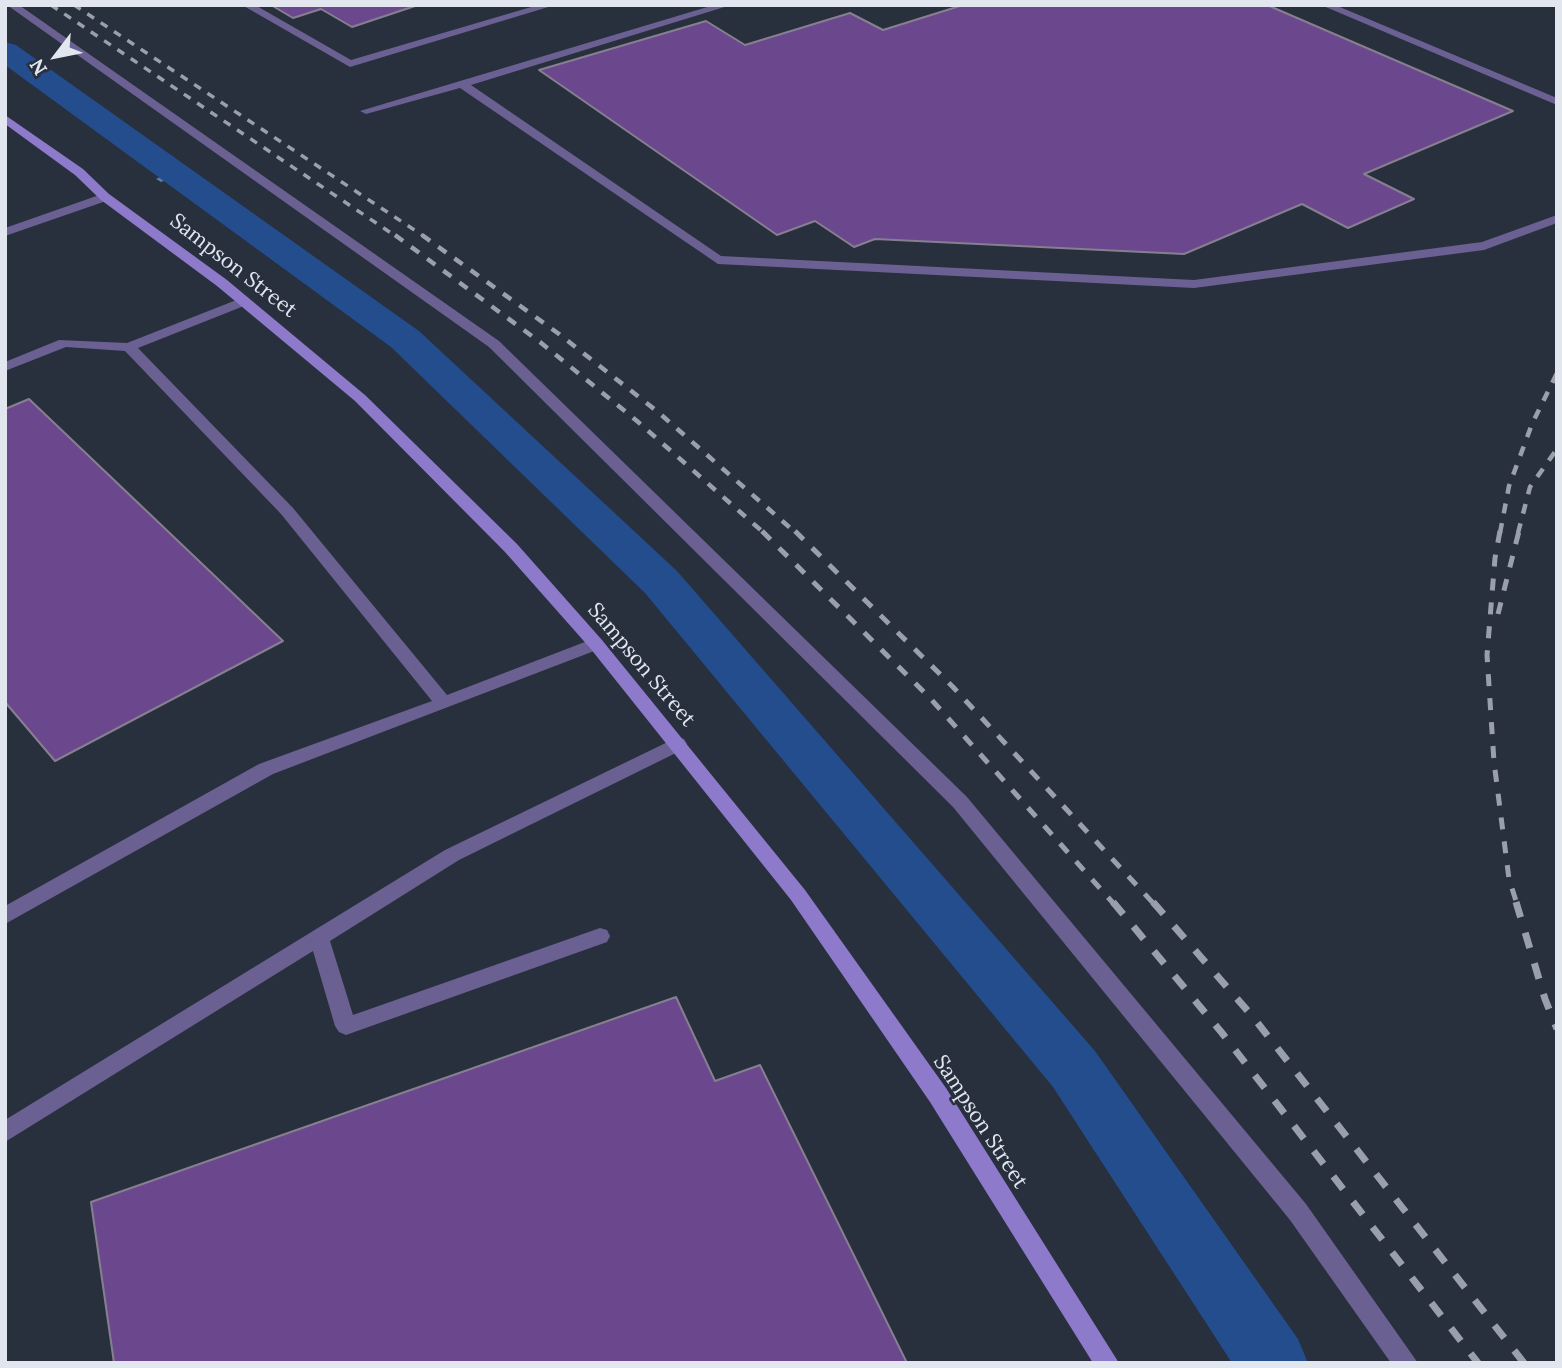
<!DOCTYPE html>
<style>
body{margin:0}
#map{position:relative;width:1562px;height:1368px;overflow:hidden;background:#282f3d;font-family:Lora,serif}
canvas{display:block}
.frame{position:absolute;inset:0;border:7px solid #e1e6ef;pointer-events:none}
.north{position:absolute;left:21px;top:21px;width:70px;height:70px;-webkit-text-stroke:5px #282f3d;paint-order:stroke;rotate:238deg;font-size:19px;font-weight:700;line-height:28px;text-align:center;color:#e1e6ef}
.north::after{content:'';display:block;margin:auto;width:24px;height:32px;background:#e1e6ef;clip-path:polygon(50% 0,100% 100%,50% 72%,0 100%)}
</style>
<div id="map">
<canvas width="1562" height="1368"></canvas>
<div class="frame"></div>
<div class="north">N</div>
</div>
<script>
const g = document.querySelector('canvas').getContext('2d');
g.lineJoin = 'round';
const poly = rows => new Path2D(rows.map(r => 'M' + r).join(''));
function fill(path, color) { g.fillStyle = color; g.fill(path, 'evenodd'); }
function stroke(path, color, width, dash) { g.strokeStyle = color; g.lineWidth = width; g.lineCap = dash ? 'butt' : 'round'; g.setLineDash(dash || []); g.stroke(path); }
function label(font, color, halo, rows, align = 'center') {
  g.font = font + ' Lora,serif'; g.lineWidth = 5; g.setLineDash([]); g.textBaseline = 'middle'; g.strokeStyle = halo; g.fillStyle = color; for (const [text, x, y, turn = 0] of rows) {
    g.save(); g.translate(x, y); g.rotate((+turn || 0) * Math.PI / 180); g.textAlign = isNaN(turn) ? turn : align; if (halo) g.strokeText(text, 0, 0); g.fillText(text, 0, 0); g.restore();
  }
}
const stream = poly([
 [175,170,178,171,178,175,161,182,156,179,175,170],
 [731,660,738,665,736,668,718,675,713,673,711,670,713,667,731,660]
]);
const canal = poly([
 [5,42,16,45,419,331,677,571,1095,1051,1298,1339,1308,1363,1232,1363,1053,1087,645,593,391,347,5,65,5,42]
]);
const building = poly([
 [271,5,418,5,352,27,321,9,293,18,271,5],
 [963,5,1267,5,1513,111,1364,174,1414,199,1348,228,1302,204,1184,254,875,239,854,247,815,221,777,235,539,70,706,21,745,45,850,13,883,30,963,5],
 [29,399,283,641,55,761,5,702,5,409,29,399],
 [676,997,715,1081,760,1065,907,1363,114,1363,91,1202,676,997]
]);
const lane = poly([
 [7,5,19,5,499,341,967,797,1306,1204,1418,1363,1391,1363,1290,1220,953,807,489,347,7,5],
 [242,5,255,5,351,60,538,5,555,5,350,67,242,5],
 [714,5,731,5,471,85,721,256,1194,280,1482,242,1557,215,1557,223,1484,250,1194,288,718,264,460,88,366,114,360,111,714,5],
 [1321,5,1335,5,1557,98,1557,105,1321,5],
 [244,297,249,298,249,304,138,348,293,508,447,695,590,640,596,638,605,644,602,648,273,774,5,924,5,906,259,764,432,701,281,514,125,351,66,347,5,371,5,362,59,340,127,343,244,297],
 [678,737,684,739,687,744,684,749,459,860,330,941,353,1015,600,928,607,930,610,936,607,942,346,1035,339,1032,335,1026,313,951,5,1142,5,1120,445,850,678,737]
]);
const street = poly([
 [105,193,111,197,109,200,5,236,5,228,105,193]
]);
const secondary = poly([
 [5,115,83,169,109,194,227,280,365,395,517,544,602,640,805,890,946,1088,1119,1363,1093,1363,930,1102,791,900,590,648,505,552,355,401,217,286,101,200,75,175,5,124,5,115]
]);
const railFar3 = poly([
 [51,5,397,237],
 [74,5,425,237]
]);
const railFar2 = poly([
 [395,235,540,342,637,421,764,533],
 [422,235,559,334,658,412,796,533],
 [1500,533,1509,486,1532,424,1557,373],
 [1518,533,1530,487,1557,449]
]);
const railFar1 = poly([
 [762,531,930,698,1114,904],
 [795,531,953,687,1154,904],
 [1500,531,1495,558,1487,655,1494,762,1509,879,1517,904],
 [1498,614,1519,531]
]);
const rail = poly([
 [1113,902,1222,1033,1478,1363],
 [1153,902,1253,1017,1524,1363],
 [1516,902,1545,999,1557,1029]
]);
const streetNames = [
 ["Sampson Street",233,266,38],
 ["Sampson Street",641,665,50],
 ["Sampson Street",980,1122,57]
];
fill(stream, '#5d7baa');
fill(canal, '#244d8d');
fill(building, '#6b488e');
stroke(building, '#867f90', 2);
fill(lane, '#6b6092');
fill(street, '#6b6092');
fill(secondary, '#8d7aca');
stroke(railFar3, '#9aa0ab', 3.5, [8, 8]);
stroke(railFar2, '#9aa0ab', 4.5, [10, 10]);
stroke(railFar1, '#9aa0ab', 5, [12, 12]);
stroke(rail, '#9aa0ab', 7, [16, 16]);
label('21px', '#e1e6ef', '#282f3d', streetNames);
</script>
